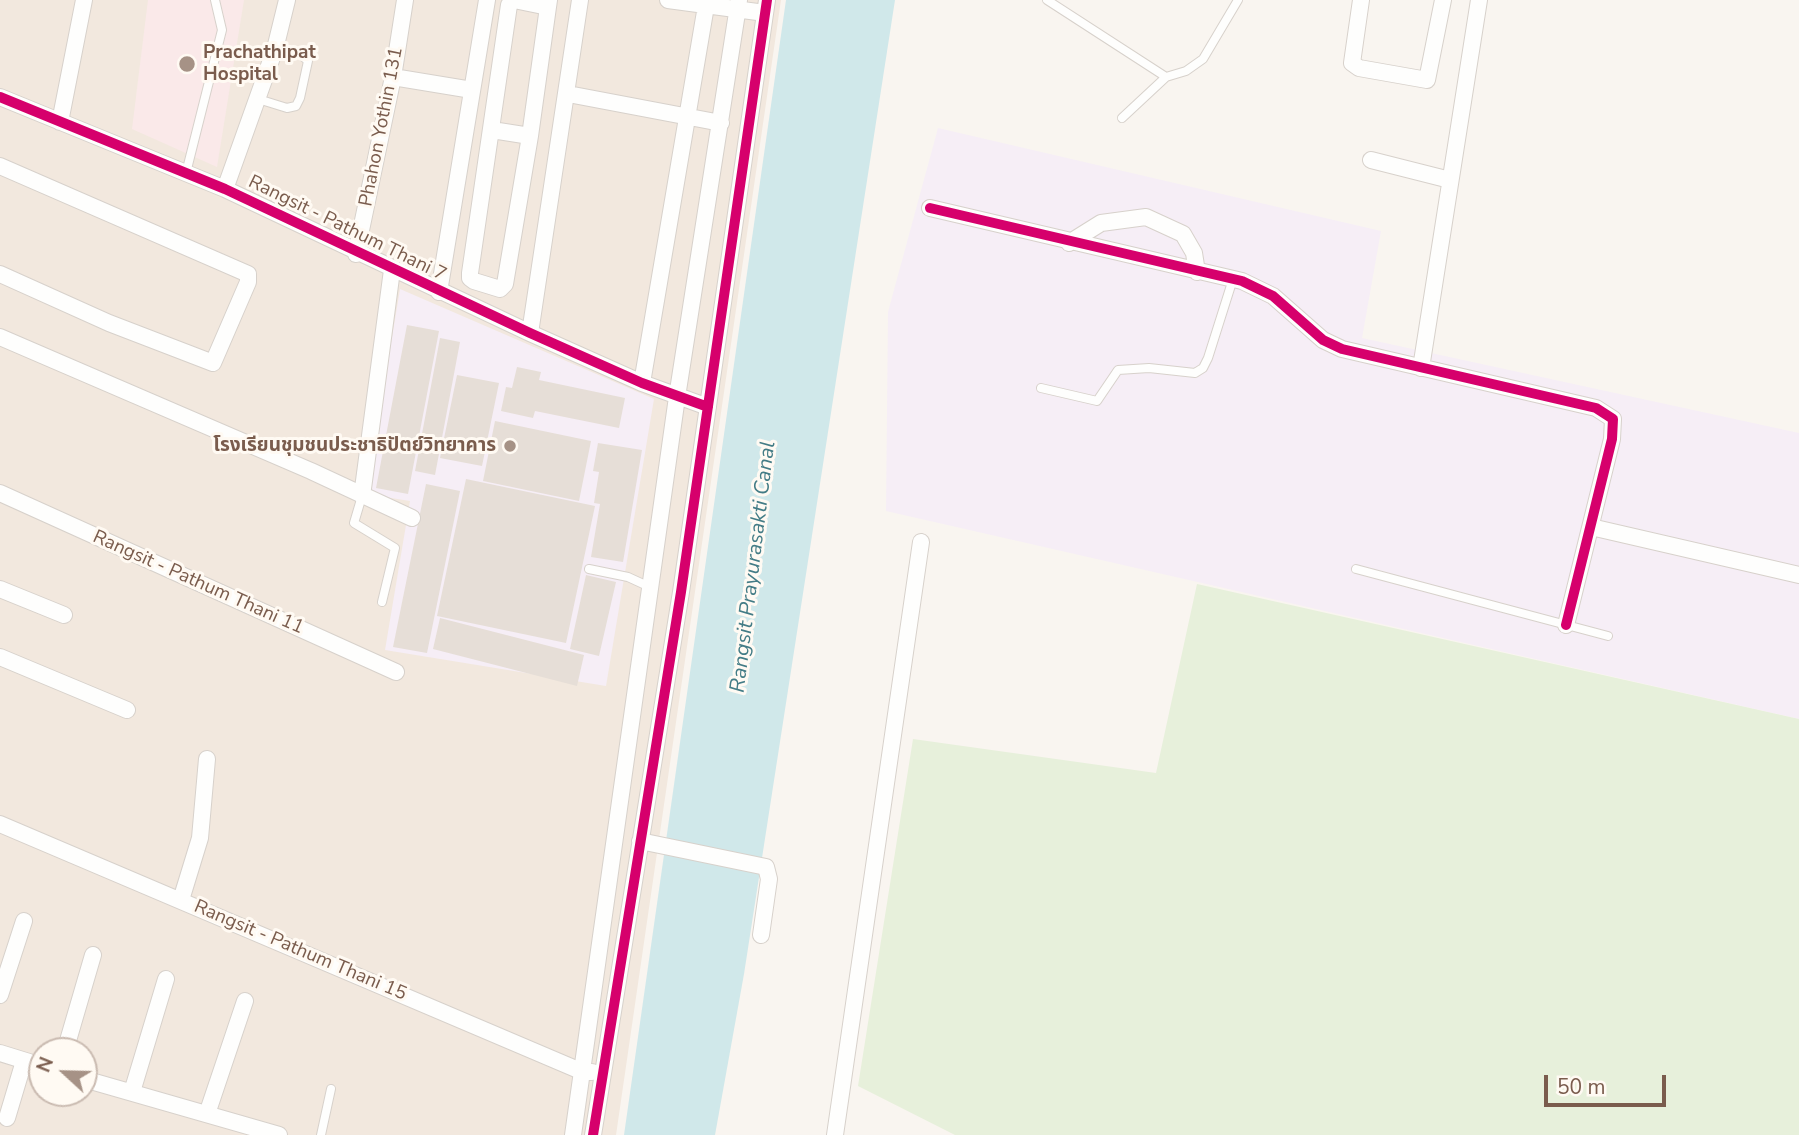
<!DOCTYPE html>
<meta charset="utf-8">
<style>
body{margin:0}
#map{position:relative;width:1799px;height:1135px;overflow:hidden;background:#f9f5f0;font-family:"Nunito Sans",sans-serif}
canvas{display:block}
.north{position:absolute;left:28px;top:1037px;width:70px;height:70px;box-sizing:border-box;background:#fffaf3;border:2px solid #cabbb1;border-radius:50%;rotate:292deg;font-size:19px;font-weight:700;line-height:28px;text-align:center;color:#7a5c4d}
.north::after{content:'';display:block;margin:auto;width:24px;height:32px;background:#a69286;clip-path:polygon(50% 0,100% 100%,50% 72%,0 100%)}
.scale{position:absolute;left:1544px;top:1075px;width:122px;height:32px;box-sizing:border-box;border:4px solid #7a5c4d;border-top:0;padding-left:9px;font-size:21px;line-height:24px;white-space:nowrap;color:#7a5c4d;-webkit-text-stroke:5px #fffaf3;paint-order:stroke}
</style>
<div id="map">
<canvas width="1799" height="1135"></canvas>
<div class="north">N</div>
<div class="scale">50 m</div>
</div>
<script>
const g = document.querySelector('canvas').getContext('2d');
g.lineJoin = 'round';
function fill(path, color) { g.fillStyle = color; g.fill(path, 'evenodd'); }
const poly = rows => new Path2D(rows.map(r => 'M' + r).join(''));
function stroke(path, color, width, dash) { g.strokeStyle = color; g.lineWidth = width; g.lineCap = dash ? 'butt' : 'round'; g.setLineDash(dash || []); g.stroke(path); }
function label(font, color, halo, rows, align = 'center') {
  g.font = font + ' "Nunito Sans","Noto Sans Thai",sans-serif'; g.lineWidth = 6; g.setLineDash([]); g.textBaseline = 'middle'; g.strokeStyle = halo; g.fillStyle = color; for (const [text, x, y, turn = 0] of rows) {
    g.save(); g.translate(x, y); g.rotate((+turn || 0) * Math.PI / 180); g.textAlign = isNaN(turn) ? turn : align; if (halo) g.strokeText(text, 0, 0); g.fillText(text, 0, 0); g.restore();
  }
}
const residential = poly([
 [0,0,781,0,616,1135,0,1135],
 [42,1051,84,1051,84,1093,42,1093]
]);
const education = poly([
 [938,128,1381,231,1362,338,1799,433,1799,719,886,511,888,312],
 [400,289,654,399,606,686,385,650,410,501,366,494]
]);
const medical = poly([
 [148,0,244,0,217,167,132,129]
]);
const green = poly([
 [1197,584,1799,719,1799,1135,955,1135,858,1086,913,739,1156,773]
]);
const water = poly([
 [786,0,895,0,744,974,715,1135,624,1135]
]);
const building = poly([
 [407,325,439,331,408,494,376,488],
 [440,338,460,342,435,475,415,471],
 [517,367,541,372,539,380,625,398,619,428,535,411,533,418,501,411,506,387,512,388],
 [457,375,499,383,482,466,440,458],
 [495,421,591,441,579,501,483,481],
 [598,443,642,450,623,562,591,557,600,504,594,503,599,472,593,471],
 [466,479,595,506,566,643,437,616],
 [426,484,460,491,427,653,393,647],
 [586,575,616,582,599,656,570,649],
 [440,618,584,655,577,686,433,649]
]);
const lane = poly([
 [1047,0,1166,77,1186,71,1203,59,1238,0],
 [258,99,287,108,296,106,300,98,308,61,300,54,275,49],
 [1122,118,1166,77],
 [186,173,222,30,215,0],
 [1041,388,1097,401,1118,370,1149,368,1195,373,1203,368,1208,358,1233,279],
 [362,496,354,523,395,548,382,602],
 [589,569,628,577,652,588],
 [1356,569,1608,636],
 [321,1135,331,1089]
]);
const street = poly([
 [668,0,765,13],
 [1361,0,1352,63,1359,68,1427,80,1443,0],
 [548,7,514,0,509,5,470,273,470,278,474,281,500,289,505,284,530,136,548,7,549,0],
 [393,77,472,90],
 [568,94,721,123],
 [0,97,225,189,530,333,642,383,708,407],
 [60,122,84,0],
 [492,130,530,136],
 [1371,160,1450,180],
 [0,166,248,274,248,282,213,363,109,323,0,274],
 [225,189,275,49,287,0],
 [930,208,1242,281,1273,296,1323,340,1342,349,1596,408,1613,419,1612,439,1566,625],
 [1069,243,1101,223,1146,217,1183,234,1194,253,1197,272],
 [356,254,393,77,405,0],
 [439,292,487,0],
 [530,333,580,0],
 [0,337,311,471,412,518],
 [1421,368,1479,0],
 [642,383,707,0],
 [0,493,396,672],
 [362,496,392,270],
 [1591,527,1799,575],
 [0,589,64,615],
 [0,657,127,710],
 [0,824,583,1072,592,1072],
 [640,841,766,867,769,879,761,935],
 [181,900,200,838,207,759],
 [0,995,24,921],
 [65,1051,93,955],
 [0,1053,42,1066],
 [84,1079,279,1135],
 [132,1092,166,979],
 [207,1114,245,1001],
 [7,1118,24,1061],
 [573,1135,677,397,739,0],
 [593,1135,681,592,767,0],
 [835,1135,921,542]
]);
const cycleway = poly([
 [0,97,225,189,530,333,642,383,708,407],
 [930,208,1242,281,1273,296,1323,340,1342,349,1596,408,1613,419,1612,439,1566,625],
 [593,1135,681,592,767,0]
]);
const markers = [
 [187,64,9,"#a69286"],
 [510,446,7,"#a69286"]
];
const poiNames = [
 ["Prachathipat",203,53],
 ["Hospital",203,75],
 ["โรงเรียนชุมชนประชาธิปัตย์วิทยาคาร",496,446,"right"]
];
const streetNames = [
 ["Phahon Yothin 131",382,127,-79],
 ["Rangsit - Pathum Thani 7",347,229,26],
 ["Rangsit - Pathum Thani 11",198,583,24],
 ["Rangsit - Pathum Thani 15",300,951,23]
];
const waterNames = [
 ["Rangsit Prayurasakti Canal",754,567,-83]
];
fill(residential, '#f2e8de');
fill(education, '#f6eef6');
fill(medical, '#fae9e9');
fill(green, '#e7f0db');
fill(water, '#d0e8ea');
fill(building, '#e6ded7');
stroke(lane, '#d7d1cb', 10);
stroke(street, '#d7d1cb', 18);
stroke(lane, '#fefefd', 8);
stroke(street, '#fefefd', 16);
stroke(cycleway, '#d6006c', 10);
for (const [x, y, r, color] of markers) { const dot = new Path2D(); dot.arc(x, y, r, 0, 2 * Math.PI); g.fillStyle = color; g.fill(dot); stroke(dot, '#fffaf3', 2.5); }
label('bold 19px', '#7a5c4d', '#fffaf3', poiNames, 'left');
label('19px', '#7a5c4d', '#fffaf3', streetNames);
label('italic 21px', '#437c86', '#fffaf3', waterNames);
</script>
